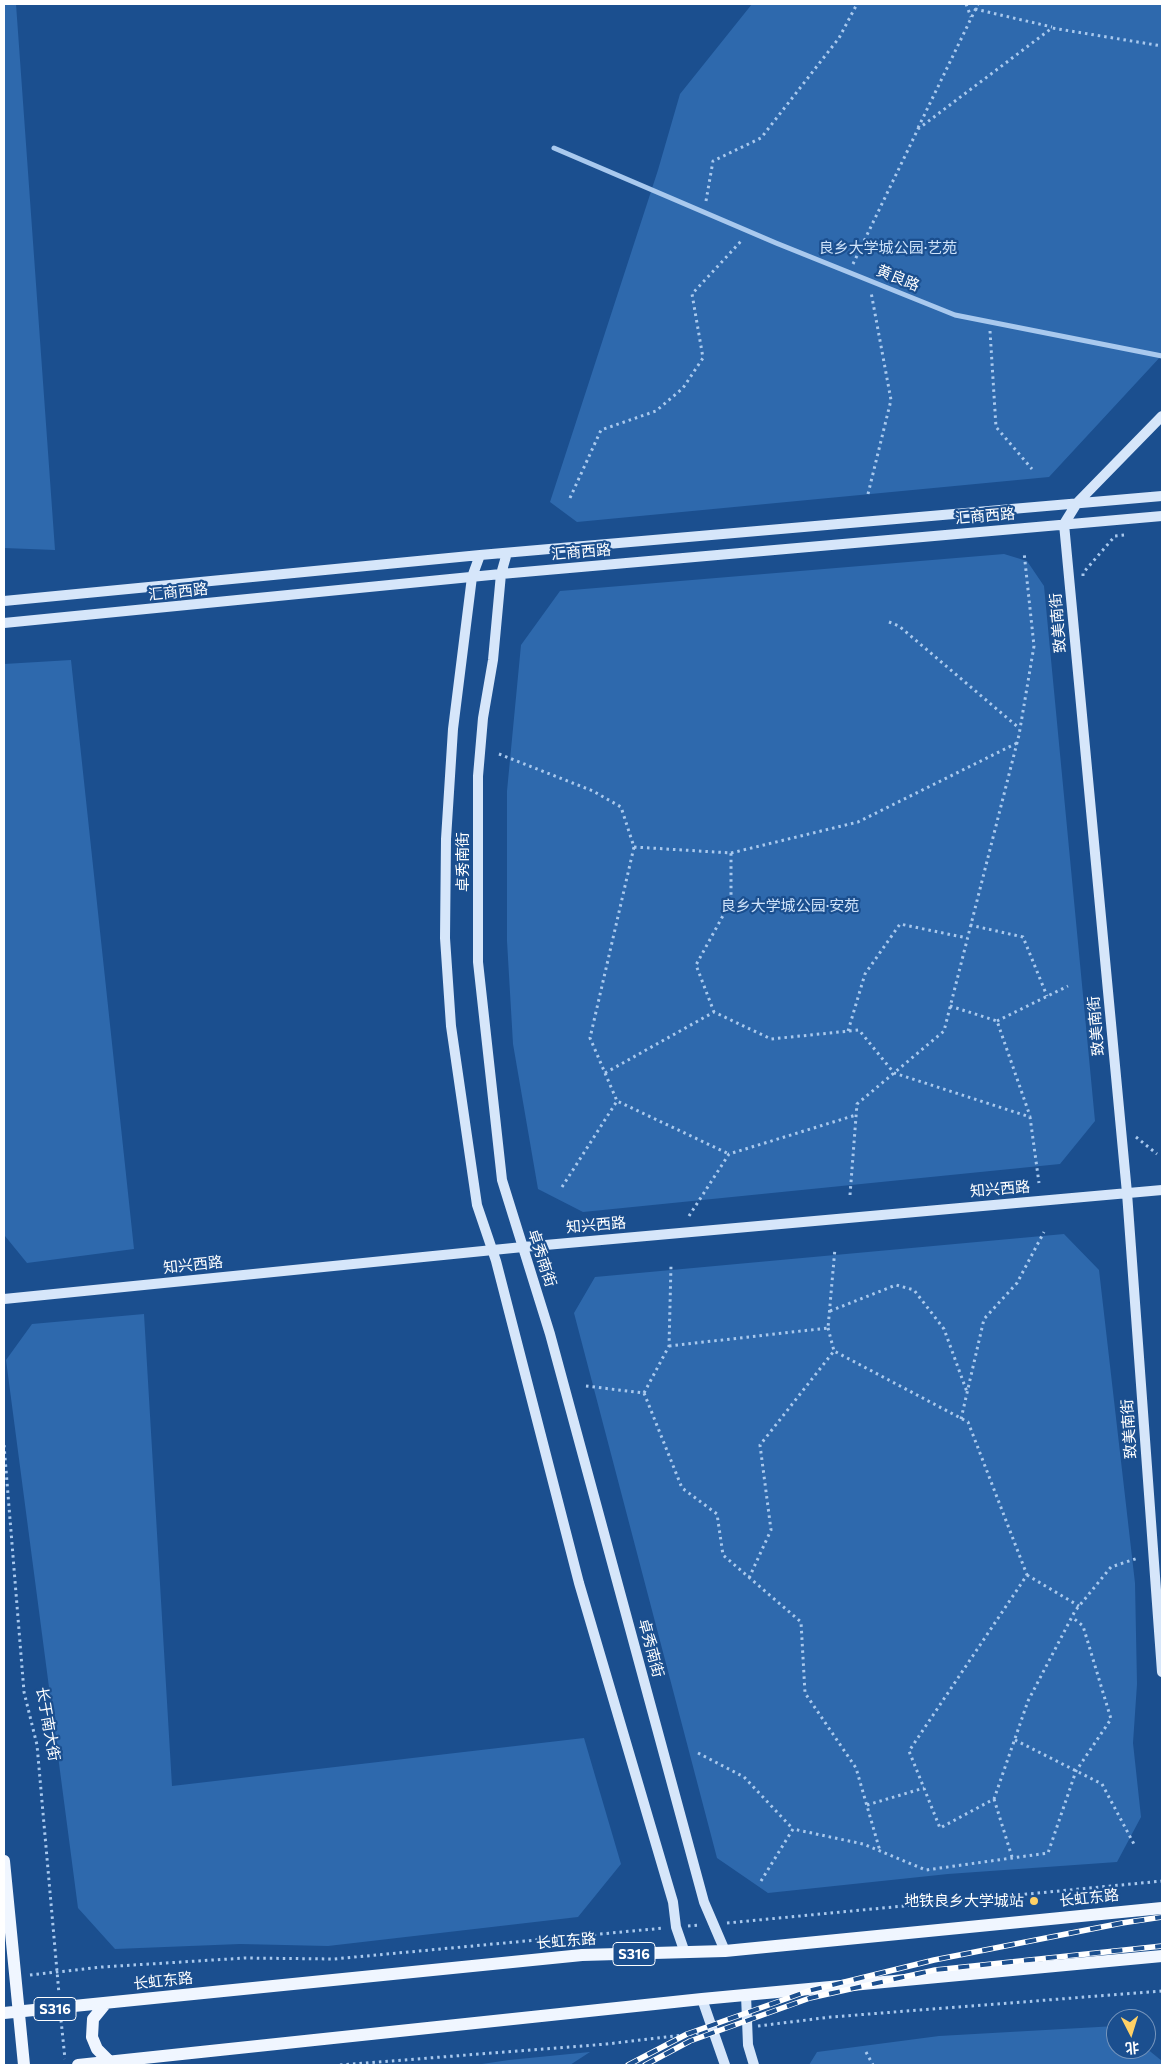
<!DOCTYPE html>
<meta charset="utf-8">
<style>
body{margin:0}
#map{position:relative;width:1166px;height:2069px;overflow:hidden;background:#1b4f8f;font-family:Commissioner,"Noto Sans SC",sans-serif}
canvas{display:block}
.frame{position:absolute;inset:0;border:5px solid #fff;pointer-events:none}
.north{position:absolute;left:1106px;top:2009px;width:50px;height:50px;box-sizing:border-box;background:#1b4f8f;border:1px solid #7695bc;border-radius:50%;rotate:175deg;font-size:14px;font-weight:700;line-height:20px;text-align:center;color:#fff}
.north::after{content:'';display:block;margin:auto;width:18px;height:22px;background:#ffd166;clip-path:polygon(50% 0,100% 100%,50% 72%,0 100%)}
</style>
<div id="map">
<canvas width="1166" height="2069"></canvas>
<div class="frame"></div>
<div class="north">北</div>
</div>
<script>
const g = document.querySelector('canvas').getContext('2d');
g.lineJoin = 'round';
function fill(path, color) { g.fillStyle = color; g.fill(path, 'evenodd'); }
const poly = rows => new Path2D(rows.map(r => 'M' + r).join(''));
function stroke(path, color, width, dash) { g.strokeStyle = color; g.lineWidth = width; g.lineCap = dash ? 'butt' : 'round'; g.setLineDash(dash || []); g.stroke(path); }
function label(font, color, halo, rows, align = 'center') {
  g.font = font + ' Commissioner,"Noto Sans SC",sans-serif'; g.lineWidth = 4.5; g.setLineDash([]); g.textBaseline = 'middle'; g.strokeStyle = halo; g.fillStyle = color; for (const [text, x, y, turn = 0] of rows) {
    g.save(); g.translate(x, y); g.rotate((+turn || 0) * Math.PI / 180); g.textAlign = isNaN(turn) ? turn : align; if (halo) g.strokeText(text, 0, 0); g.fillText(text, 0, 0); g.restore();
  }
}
const green = poly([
 [4,4,16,4,55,550,4,548],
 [752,4,1162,4,1162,355,1049,477,577,522,550,502,658,170,680,94],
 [1004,554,1027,561,1044,586,1095,1121,1060,1164,583,1212,538,1189,513,1044,507,941,507,791,521,645,560,591],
 [71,660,134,1249,27,1263,5,1236,4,1226,4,664],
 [1064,1234,1099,1270,1135,1583,1137,1684,1133,1743,1141,1817,1117,1862,948,1874,768,1893,717,1858,574,1313,595,1277],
 [144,1314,172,1786,584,1738,621,1864,578,1917,328,1946,240,1944,115,1949,78,1908,6,1360,32,1324],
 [1116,2026,1116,2049,1146,2048,1162,2061,1162,2065,809,2065,817,2052,939,2036],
 [590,2052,570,2065,475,2065,509,2060]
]);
const path = poly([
 [966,4,971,17],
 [975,9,1052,27],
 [918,128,978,4],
 [706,201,713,161,761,138,839,38,857,4],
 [853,264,918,129,1052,28,1162,46],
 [990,331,996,427,1032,469],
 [868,494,891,400,871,292],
 [570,498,601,430,656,411,683,388,703,358,692,294,743,239],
 [1083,576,1083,573,1115,536,1124,535],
 [889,622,899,626,1019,728],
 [499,754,593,791,621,807,634,847,590,1038,617,1101],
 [634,847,731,853,731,901,696,965,714,1012],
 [731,853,858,822,1017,743],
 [970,925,1023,937,1047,996],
 [950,1006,997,1021,1030,1116],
 [997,1021,1068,986],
 [848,1031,865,974,900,924,967,938],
 [605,1073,714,1012,771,1039,859,1030,894,1073,1030,1117,1039,1183],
 [1136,1137,1157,1154],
 [562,1187,617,1101,729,1154],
 [850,1195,857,1104,944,1031,1019,735,1034,646,1024,552],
 [689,1216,729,1154,856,1115],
 [830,1311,896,1285,914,1290,944,1329,967,1392],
 [828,1328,834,1351],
 [669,1346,828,1328,835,1248],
 [586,1386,644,1393,682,1488,717,1514,723,1555,801,1622,805,1693,856,1768,880,1851],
 [644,1393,669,1346,671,1265],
 [961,1419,984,1319,1017,1283,1044,1232],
 [4,1445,24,1692,37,1745,59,1994],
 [1027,1575,1079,1606],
 [749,1578,771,1530,760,1445,834,1351,968,1422,1027,1575,909,1751,940,1828,994,1799,1028,1701,1075,1611,1111,1567,1138,1558],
 [1015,1740,1102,1784,1135,1846],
 [698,1753,744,1777,793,1829],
 [994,1799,1012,1857],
 [867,1805,924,1788],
 [761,1881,793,1829,863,1844,926,1870,1048,1853,1076,1771,1111,1719,1083,1626,1072,1617],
 [727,1923,1162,1881],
 [688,1926,701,1925],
 [30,1975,102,1967,245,1958,334,1959,664,1928],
 [61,2020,65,2059],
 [758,2026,831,2017,1162,1991],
 [866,2052,873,2065],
 [340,2065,607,2044,700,2033]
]);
const street = poly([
 [554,148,776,243,955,315,1162,356]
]);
const secondary = poly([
 [1162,416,1077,503,1064,524,1127,1193,1162,1672],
 [507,553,501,574,493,660,483,718,478,776,478,962,502,1180,550,1334,704,1902,725,1951],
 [480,555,472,577,453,729,446,839,445,938,451,1026,477,1205,496,1261,579,1583,673,1902,676,1927,685,1953],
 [4,601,480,555,1162,496],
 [4,623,501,574,1162,516],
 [4,1299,523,1247,1162,1190],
 [746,1995,748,2045,754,2065],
 [702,1999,725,2065]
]);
const primary = poly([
 [4,1861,24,2065],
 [106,2003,93,2019,92,2037,97,2049,110,2062],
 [4,2013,582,1955,725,1951,1162,1908],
 [78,2065,702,1999,1162,1956]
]);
const rail = poly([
 [628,2065,687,2034,808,1991,934,1960,1122,1923,1162,1917],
 [645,2065,690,2041,810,1998,935,1970,1162,1946]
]);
const markers = [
 [1034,1901,5,"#ffd166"]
];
const shields = [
 [634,1954,42],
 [55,2009,42]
];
const shieldNames = [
 ["S316",634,1954],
 ["S316",55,2009]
];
const parkNames = [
 ["良乡大学城公园·艺苑",888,248],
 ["良乡大学城公园·安苑",790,906]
];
const streetNames = [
 ["黄良路",898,278,22],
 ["汇商西路",985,516,-5],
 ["汇商西路",581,552,-5],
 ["汇商西路",178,592,-6],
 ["致美南街",1058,623,-95],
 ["卓秀南街",463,862,-90],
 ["致美南街",1096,1026,-95],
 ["知兴西路",1000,1189,-5],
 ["知兴西路",596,1225,-5],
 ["卓秀南街",542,1258,72],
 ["知兴西路",193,1265,-6],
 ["致美南街",1129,1429,-94],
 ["卓秀南街",651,1648,75],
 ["长于南大街",48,1724,80],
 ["长虹东路",1089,1898,-6],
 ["长虹东路",566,1941,-5],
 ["长虹东路",163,1981,-6]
];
const poiNames = [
 ["地铁良乡大学城站",1024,1901]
];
fill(green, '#2e69ad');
stroke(path, '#a9c9ee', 3, [2.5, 4]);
stroke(street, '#a9c9ee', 5);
stroke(secondary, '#d6e6fa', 10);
stroke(primary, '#f0f6ff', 12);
stroke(rail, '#fff', 5.5);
stroke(rail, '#1b4f8f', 4, [11]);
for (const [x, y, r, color] of markers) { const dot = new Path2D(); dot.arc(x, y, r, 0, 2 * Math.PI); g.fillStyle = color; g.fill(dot); stroke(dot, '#1b4f8f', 2); }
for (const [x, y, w] of shields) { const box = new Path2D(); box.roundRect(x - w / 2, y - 11.5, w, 23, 4); g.fillStyle = '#1b4f8f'; g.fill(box); stroke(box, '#fff', 1); }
label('bold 14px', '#fff', null, shieldNames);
label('15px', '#cfe3fa', '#1b4f8f', parkNames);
label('15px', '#fff', '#1b4f8f', streetNames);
label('15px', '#fff', '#1b4f8f', poiNames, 'right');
</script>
